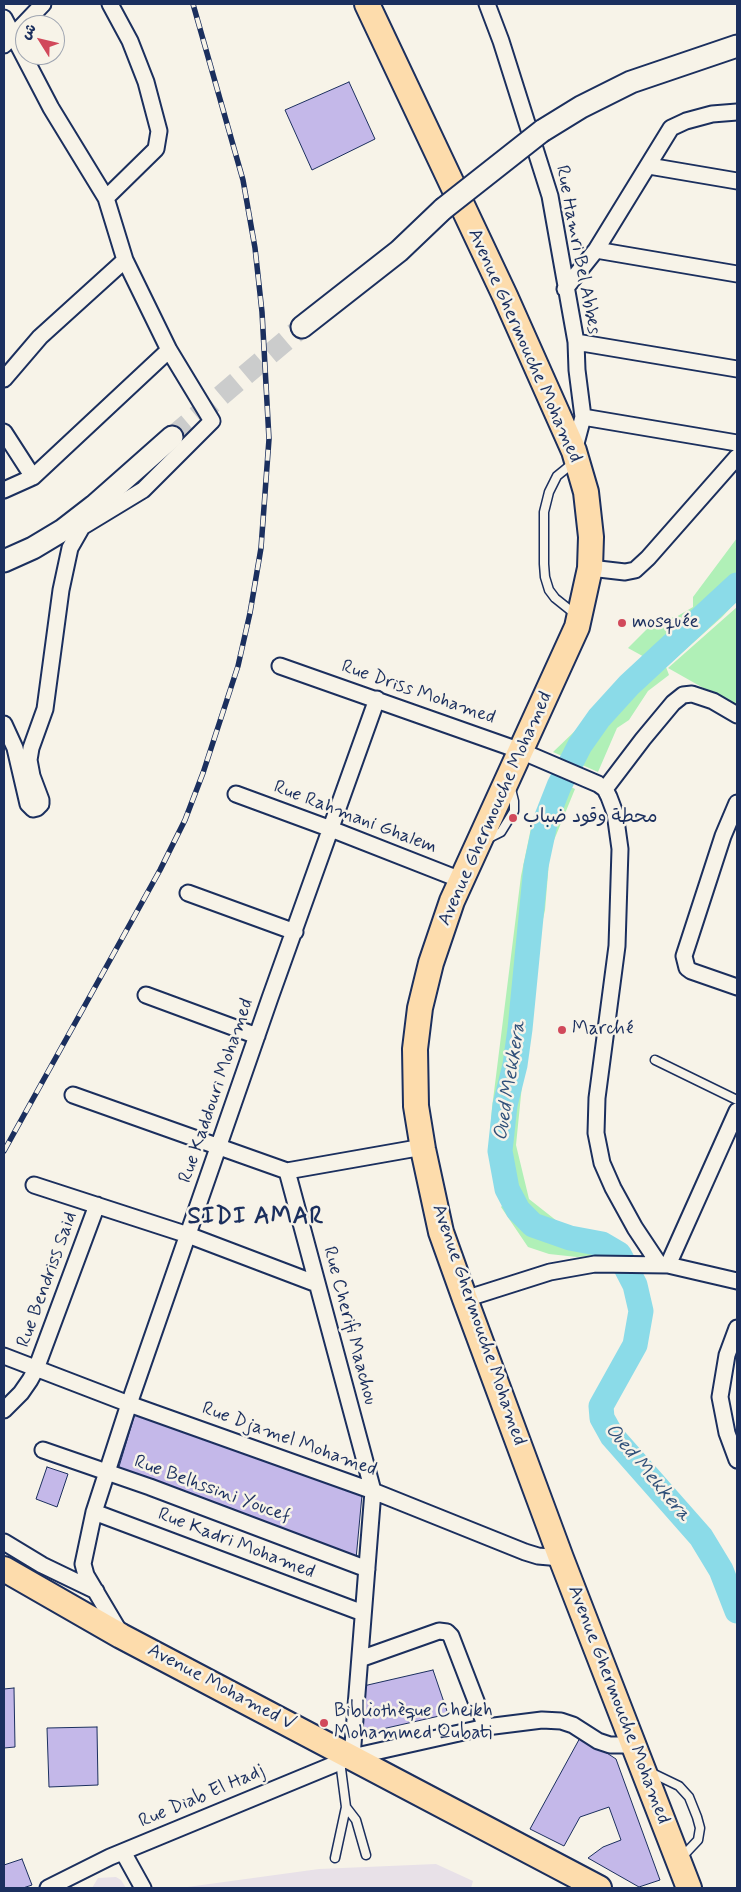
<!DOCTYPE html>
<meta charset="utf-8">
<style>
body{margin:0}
#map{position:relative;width:741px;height:1892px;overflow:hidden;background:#f7f3e8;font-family:Mynerve,"Playpen Sans Arabic",sans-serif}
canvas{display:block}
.frame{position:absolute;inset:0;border:5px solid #1b2f5e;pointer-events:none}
.north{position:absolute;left:15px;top:15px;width:50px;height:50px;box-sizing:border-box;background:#f7f3e8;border:1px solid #9fa5b1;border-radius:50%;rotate:306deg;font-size:14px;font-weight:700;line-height:20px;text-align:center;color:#1b2f5e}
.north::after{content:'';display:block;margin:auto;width:18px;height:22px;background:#d1495b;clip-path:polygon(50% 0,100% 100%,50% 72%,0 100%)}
</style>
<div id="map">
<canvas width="741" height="1892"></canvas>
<div class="frame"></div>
<div class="north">ش</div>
</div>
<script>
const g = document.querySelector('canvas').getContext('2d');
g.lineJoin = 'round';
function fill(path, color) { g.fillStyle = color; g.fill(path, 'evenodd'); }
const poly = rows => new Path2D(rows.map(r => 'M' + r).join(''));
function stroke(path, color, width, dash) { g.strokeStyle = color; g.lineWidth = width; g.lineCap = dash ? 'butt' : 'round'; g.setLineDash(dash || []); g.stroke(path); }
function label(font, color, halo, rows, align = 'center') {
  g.font = font + ' Mynerve,"Playpen Sans Arabic",sans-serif'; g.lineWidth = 5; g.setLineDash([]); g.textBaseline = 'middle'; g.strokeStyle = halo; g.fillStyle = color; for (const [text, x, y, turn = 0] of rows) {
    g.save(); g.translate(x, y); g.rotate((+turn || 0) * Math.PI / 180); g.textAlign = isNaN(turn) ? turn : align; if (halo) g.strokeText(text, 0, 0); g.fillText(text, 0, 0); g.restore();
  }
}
const built = poly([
 [436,1864,473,1881,471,1888,180,1888,319,1869],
 [116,1877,121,1880,126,1888,92,1888,98,1878]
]);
const green = poly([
 [737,538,737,601,722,617,666,667,669,675,648,691,629,720,617,728,598,772,553,752,601,706,604,699,627,680,648,659,628,648,656,620,676,617,693,607,693,597],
 [737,607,737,707,668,668],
 [550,779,556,783,552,793,565,784,575,789,550,850,545,910,535,955,516,1145,529,1199,562,1225,623,1252,577,1257,549,1254,528,1247,501,1207,508,1198,499,1198,491,1167,489,1147,492,1108,521,876,532,823],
 [551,796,555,805,548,824,538,830,545,842,532,872,527,899,532,930,522,964,517,1003,523,1034,520,1060,507,1078,511,1105,499,1115,508,1134,503,1149,498,1135,496,1118,505,1105,503,1078,518,1057,518,1024,513,1000,526,935,525,904,534,851,541,841,535,832]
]);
const river = poly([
 [737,585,629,685,599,718,580,745,559,786,546,819,536,866,520,1029,515,1065,505,1105,500,1151,507,1189,518,1210,533,1225,570,1238,602,1244,619,1254,635,1285,641,1311,635,1345,601,1406,602,1418,612,1436,701,1537,721,1570,737,1611]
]);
const building = poly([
 [349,82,375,139,312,170,285,110,349,82],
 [136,1410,362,1495,356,1559,118,1470,136,1410],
 [47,1467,68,1474,57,1507,36,1499,47,1467],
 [433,1670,448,1714,356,1735,359,1687,433,1670],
 [14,1688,15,1747,4,1748,4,1689,14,1688],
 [97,1727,98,1785,49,1787,47,1728,97,1727],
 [581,1736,616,1759,660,1880,639,1887,588,1858,603,1847,621,1840,609,1807,580,1817,564,1846,530,1829,581,1736],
 [22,1859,32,1885,23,1888,4,1888,4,1865,22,1859]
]);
const secondaryTunnel = poly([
 [172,437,302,327]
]);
const lane = poly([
 [573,463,557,476,549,492,544,512,544,564,545,577,549,590,555,598,575,614],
 [487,839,501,832,514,811,514,801,511,789],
 [655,1060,737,1100],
 [650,1772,679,1786,689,1797,697,1817,700,1828,698,1840,682,1857],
 [346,1807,356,1820,366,1855],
 [335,1858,346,1807,340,1761]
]);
const street = poly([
 [487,4,501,41,550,196,576,342,577,370,583,417,574,451],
 [4,18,51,108,106,198,125,260,169,350,212,421,143,490,82,527,70,548,61,590,45,709,31,748,29,760,32,776,41,800,41,804,37,808,33,809,28,804,15,748,4,724],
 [4,45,43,4],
 [649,166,737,181],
 [106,198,156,149,159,131,146,82,130,41,110,4],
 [596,250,737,274],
 [565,289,596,250,671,128,686,121,712,114,737,112],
 [576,342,737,369],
 [4,379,40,337,125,260],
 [583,417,737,443],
 [4,432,33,477],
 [4,490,33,477,169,350],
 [590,568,625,572,635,570,648,558,737,457],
 [280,666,521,751,598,784,605,789,609,797,615,813,620,849,617,946,597,1098,596,1133,602,1163,613,1188,635,1228,659,1264],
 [605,789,643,739,673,703,683,695,692,694,713,701,737,715],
 [236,794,331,829,461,880],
 [737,803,723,836,684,956,687,968,691,971,737,987],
 [188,893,295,932],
 [146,995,257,1036],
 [73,1095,287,1171,423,1147],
 [287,1171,373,1491,352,1757],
 [34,1185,188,1235,317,1284],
 [668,1265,737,1111],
 [465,1299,550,1272,595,1264,668,1265,737,1281],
 [737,1328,727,1355,720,1397,727,1433,737,1460],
 [4,1356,129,1404,373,1491,525,1552,538,1556,561,1558],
 [4,1410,21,1393,30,1380,36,1369,97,1205],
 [43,1450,150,1487,367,1569],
 [94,1512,363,1613],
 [4,1542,42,1565,96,1591],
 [121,1634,86,1575,83,1564,94,1512,129,1404,270,998,377,699],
 [360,1659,439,1631,447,1632,451,1636,486,1727],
 [123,1852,143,1888],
 [48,1888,110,1857,352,1757,486,1727,542,1720,561,1721,573,1725,598,1741,610,1745,635,1745]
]);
const secondary = poly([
 [542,131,581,107,631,82,737,46],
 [302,327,399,251,443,209],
 [4,561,33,548,63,530,94,506,172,437]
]);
const primary = poly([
 [367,4,505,296,574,451,586,492,591,537,590,568,577,627,452,901,431,963,420,1008,415,1049,416,1106,423,1149,441,1232,465,1299,561,1558,689,1888],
 [4,1569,121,1636,599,1888]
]);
const rail = poly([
 [4,1151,160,870,185,820,203,773,238,666,250,613,261,548,269,439,262,312,255,248,243,180,193,4]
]);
const secondaryBridge = poly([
 [443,209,542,131]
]);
const markers = [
 [622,623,5,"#d1495b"],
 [513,818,5,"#d1495b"],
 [562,1030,5,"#d1495b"],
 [324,1723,5,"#d1495b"]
];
const streetNames = [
 ["Rue Hamri Bel Abbes",577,250,79],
 ["Avenue Ghermouche Mohamed",524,346,66],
 ["Rue Driss Mohamed",418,693,19],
 ["Avenue Ghermouche Mohamed",496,809,-66],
 ["Rue Rahmani Ghalem",355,818,21],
 ["Rue Kaddouri Mohamed",217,1091,-71],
 ["Rue Bendriss Said",48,1280,-70],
 ["Avenue Ghermouche Mohamed",478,1325,71],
 ["Rue Cherifi Maachou",349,1326,75],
 ["Rue Djamel Mohamed",289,1440,20],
 ["Rue Belhssini Youcef",212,1490,20],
 ["Rue Kadri Mohamed",236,1544,21],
 ["Avenue Mohamed V",221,1688,28],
 ["Avenue Ghermouche Mohamed",618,1705,69],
 ["Rue Diab El Hadj",202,1797,-23]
];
const poiNames = [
 ["mosquée",632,623],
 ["محطة وقود ضباب",523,818],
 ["Marché",572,1030],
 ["Bibliothèque Cheikh",334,1712],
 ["Mohammed Qubati",334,1734]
];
const waterNames = [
 ["Oued Mekkera",511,1081,-81],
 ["Oued Mekkera",647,1473,50]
];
const districtNames = [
 ["SIDI AMAR",256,1218]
];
fill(built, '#e8e1e8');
fill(green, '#b0f0b7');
stroke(river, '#8bdbe8', 25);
fill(building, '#c4b8e9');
stroke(building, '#1b2f5e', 1);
stroke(secondaryTunnel, '#cbcccc', 21, [21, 11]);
stroke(lane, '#1b2f5e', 11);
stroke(street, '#1b2f5e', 19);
stroke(secondary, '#1b2f5e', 25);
stroke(primary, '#1b2f5e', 28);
stroke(lane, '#f7f3e8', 8);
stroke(street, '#f7f3e8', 15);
stroke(secondary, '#f7f3e8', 21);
stroke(primary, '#fddcac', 24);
stroke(rail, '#1b2f5e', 5.5);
stroke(rail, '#f7f3e8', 4, [11]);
stroke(secondaryBridge, '#1b2f5e', 25, []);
stroke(secondaryBridge, '#f7f3e8', 21);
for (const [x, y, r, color] of markers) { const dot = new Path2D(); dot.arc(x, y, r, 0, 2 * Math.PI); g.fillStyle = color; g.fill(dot); stroke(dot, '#f7f3e8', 2); }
label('19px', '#1b2f5e', '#f7f3e8', streetNames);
label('19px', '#1b2f5e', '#f7f3e8', poiNames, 'left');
label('italic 20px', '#31517a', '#f7f3e8', waterNames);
g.letterSpacing = '1px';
label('bold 24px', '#1b2f5e', '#f7f3e8', districtNames);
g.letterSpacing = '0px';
</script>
